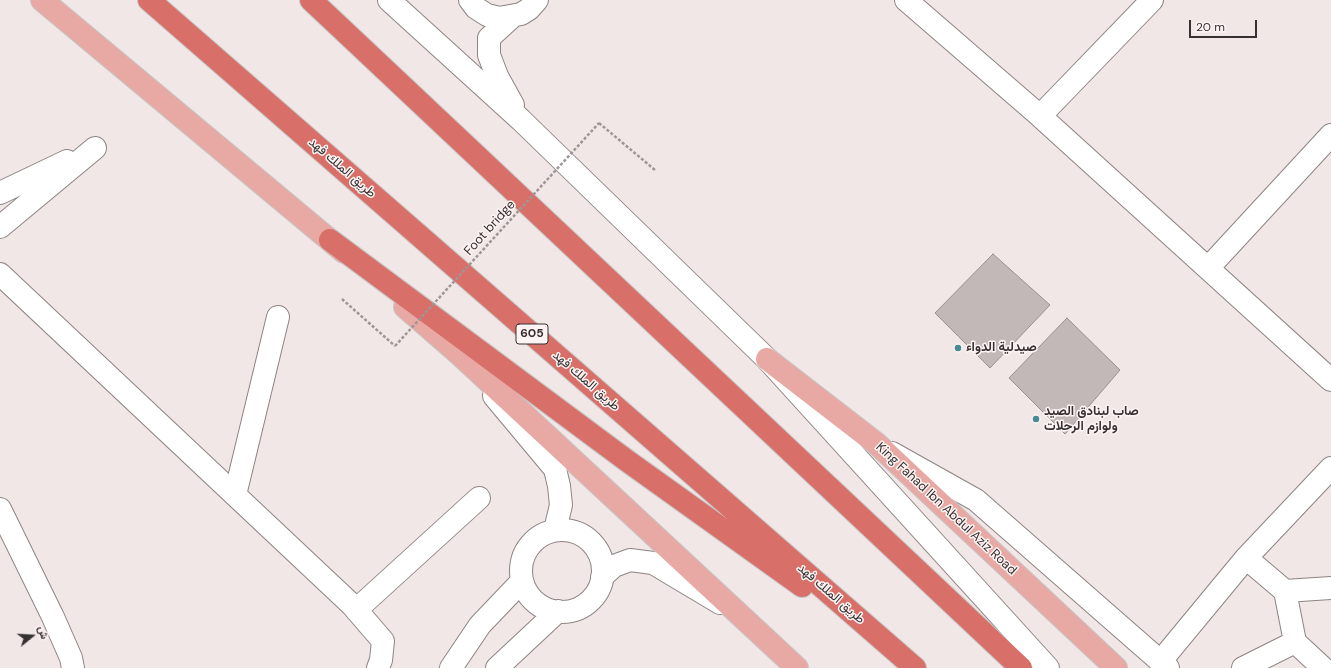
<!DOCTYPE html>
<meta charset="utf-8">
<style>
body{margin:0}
#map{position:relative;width:1331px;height:668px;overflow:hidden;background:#f1e7e6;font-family:"DM Sans",Vazirmatn,sans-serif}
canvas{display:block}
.north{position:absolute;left:12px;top:616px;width:40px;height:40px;-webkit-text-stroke:3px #fef4f3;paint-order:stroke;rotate:72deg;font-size:11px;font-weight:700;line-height:16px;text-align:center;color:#363232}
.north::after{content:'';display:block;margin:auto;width:14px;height:18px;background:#363232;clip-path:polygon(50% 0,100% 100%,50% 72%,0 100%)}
.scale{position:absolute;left:1189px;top:20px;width:68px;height:18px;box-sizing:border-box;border:2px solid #363232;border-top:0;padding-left:5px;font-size:12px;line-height:14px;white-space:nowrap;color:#363232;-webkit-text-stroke:3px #fef4f3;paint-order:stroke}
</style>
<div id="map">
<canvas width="1331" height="668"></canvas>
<div class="north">ش</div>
<div class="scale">20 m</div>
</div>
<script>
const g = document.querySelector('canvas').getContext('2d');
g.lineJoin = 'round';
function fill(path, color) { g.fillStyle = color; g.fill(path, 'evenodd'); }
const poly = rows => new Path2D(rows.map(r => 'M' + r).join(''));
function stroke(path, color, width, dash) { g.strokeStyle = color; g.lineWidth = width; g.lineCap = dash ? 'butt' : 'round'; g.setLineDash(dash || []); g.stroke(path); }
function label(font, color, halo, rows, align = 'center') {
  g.font = font + ' "DM Sans",Vazirmatn,sans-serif'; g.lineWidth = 3; g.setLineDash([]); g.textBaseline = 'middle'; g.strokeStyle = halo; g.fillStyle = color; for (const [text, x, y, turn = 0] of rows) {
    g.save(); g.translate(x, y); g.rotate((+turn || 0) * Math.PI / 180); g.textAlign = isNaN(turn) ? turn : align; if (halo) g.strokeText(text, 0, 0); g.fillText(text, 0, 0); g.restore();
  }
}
const building = poly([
 [993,254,1050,305,990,368,935,313,993,254],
 [1067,318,1120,370,1065,434,1009,378,1067,318]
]);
const path = poly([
 [599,123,655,170],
 [342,299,395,346]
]);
const minor = poly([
 [389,0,521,120,767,359,1048,668],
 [470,0,476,8,487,15,499,18,521,14,529,9,537,0],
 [906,0,1040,116,1331,380],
 [512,17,489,38,489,55,497,76,513,105],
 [1040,116,1152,0],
 [0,193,67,161],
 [0,227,95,148],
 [1209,267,1331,135],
 [0,274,352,605,383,641,381,660,378,668],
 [494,396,555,469,559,486,561,505,555,530],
 [892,453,976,500,1168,668],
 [235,495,278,317],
 [0,509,53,617,71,658,73,668],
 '521 571a41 41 0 1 1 82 0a41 41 0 1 1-82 0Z',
 [1246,558,1285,591,1331,588],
 [602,577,614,566,630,560,653,563,720,603],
 [1285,591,1295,642,1323,668],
 [356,610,479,498],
 [1160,662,1246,558,1331,468],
 [451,668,480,625,522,581],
 [497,668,558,611],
 [1243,668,1295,642]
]);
const major = poly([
 [42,0,344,252],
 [405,307,459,354,797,668],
 [767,359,877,444,1116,668]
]);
const highway = poly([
 [149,0,915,668],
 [311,0,1021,668],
 [330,240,626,460,802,586]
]);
const pathBridge = poly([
 [395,346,599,123]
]);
const markers = [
 [958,348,4,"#448b93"],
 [1036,419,4,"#448b93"]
];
const shields = [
 [532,334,32]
];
const shieldNames = [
 ["605",532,334]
];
const streetNames = [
 ["طريق الملك فهد",342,168,41],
 ["Foot bridge",490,228,-48],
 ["طريق الملك فهد",586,381,41],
 ["King Fahad Ibn Abdul Aziz Road",946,509,43],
 ["طريق الملك فهد",831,594,41]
];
const poiNames = [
 ["صيدلية الدواء",966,348],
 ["صاب لبنادق الصيد",1044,412],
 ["ولوازم الرحلات",1044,427]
];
fill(building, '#c2b8b7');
stroke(building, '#99908f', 1);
stroke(minor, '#8d8483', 24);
stroke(major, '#c7c6c6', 24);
stroke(highway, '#c7c6c6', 24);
stroke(path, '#9e9696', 2.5, [3, 2]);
stroke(minor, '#fff', 22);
stroke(major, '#e8a9a5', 22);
stroke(highway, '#d87069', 22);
stroke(pathBridge, '#9e9696', 2.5, [3, 2]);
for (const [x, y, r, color] of markers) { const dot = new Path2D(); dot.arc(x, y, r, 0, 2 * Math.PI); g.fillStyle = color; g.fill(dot); stroke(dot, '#fef4f3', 1.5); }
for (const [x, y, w] of shields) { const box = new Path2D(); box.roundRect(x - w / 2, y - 10, w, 20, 3); g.fillStyle = '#fef4f3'; g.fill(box); stroke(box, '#363232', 1); }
label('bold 12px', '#363232', null, shieldNames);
label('13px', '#363232', '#fef4f3', streetNames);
label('bold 13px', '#363232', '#fef4f3', poiNames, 'left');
</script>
